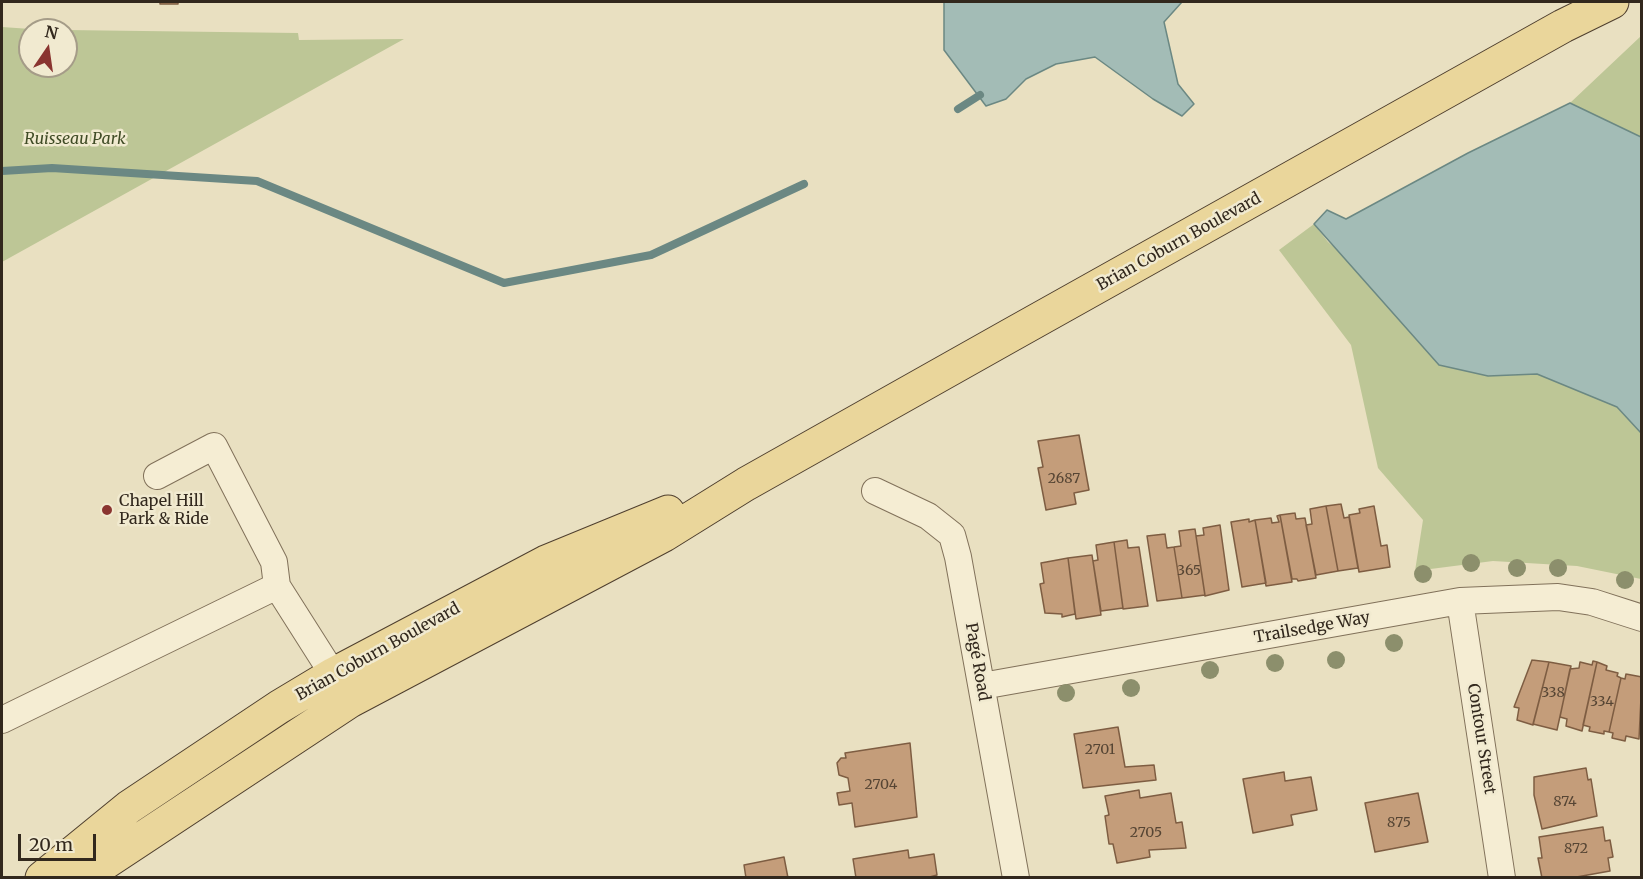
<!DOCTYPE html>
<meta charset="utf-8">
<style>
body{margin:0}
#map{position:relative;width:1643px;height:879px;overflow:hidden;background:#e9e0c1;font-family:Merriweather,serif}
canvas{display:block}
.frame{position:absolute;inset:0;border:3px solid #32281d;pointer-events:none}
.north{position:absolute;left:18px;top:18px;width:60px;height:60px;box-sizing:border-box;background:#f1ead0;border:2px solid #a59c88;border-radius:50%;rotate:13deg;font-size:16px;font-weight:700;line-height:24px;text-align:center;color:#32281d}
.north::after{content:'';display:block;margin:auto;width:21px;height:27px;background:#8a3530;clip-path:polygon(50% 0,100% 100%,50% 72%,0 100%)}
.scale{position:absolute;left:18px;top:834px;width:78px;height:27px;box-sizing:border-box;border:3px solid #32281d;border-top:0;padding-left:8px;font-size:18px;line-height:21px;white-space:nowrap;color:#32281d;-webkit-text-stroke:4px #f1ead0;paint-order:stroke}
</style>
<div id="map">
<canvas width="1643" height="879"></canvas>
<div class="frame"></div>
<div class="north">N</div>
<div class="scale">20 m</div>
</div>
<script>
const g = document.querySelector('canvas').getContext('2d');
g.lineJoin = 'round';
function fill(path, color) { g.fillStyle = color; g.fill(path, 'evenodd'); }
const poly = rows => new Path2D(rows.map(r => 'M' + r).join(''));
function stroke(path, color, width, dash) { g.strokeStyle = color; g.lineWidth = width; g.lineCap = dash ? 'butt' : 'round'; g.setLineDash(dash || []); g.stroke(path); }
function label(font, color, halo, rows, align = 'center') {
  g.font = font + ' Merriweather,serif'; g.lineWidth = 5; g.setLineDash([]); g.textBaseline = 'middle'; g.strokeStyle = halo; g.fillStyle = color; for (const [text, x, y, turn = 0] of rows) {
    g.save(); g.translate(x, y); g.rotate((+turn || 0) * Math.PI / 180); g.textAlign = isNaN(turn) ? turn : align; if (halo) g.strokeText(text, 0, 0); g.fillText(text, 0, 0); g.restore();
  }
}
const green = poly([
 [2,27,45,30,30,30,30,66,66,66,66,30,298,33,299,40,404,39,2,262],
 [1641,36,1641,137,1570,103],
 [1314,224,1328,242,1488,376,1537,374,1617,407,1641,433,1641,579,1577,566,1493,561,1415,571,1423,520,1378,468,1351,345,1279,250]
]);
const water = poly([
 [944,2,1182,2,1164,22,1178,84,1194,104,1182,116,1153,99,1095,57,1056,64,1026,79,1006,99,986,106,944,50,944,2],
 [1570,103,1641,137,1641,433,1617,407,1537,374,1488,376,1439,365,1314,224,1327,210,1346,219,1468,153,1570,103]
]);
const stream = poly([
 [958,109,980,95],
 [2,171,52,168,257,181,504,283,651,255,804,184]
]);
const building = poly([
 [160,2,178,2,178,4,160,4,160,2],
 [1079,435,1089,490,1074,493,1076,504,1046,510,1038,468,1043,467,1038,441,1079,435],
 [1341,504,1344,518,1349,517,1358,568,1338,571,1326,506,1341,504],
 [1326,506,1338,571,1316,575,1306,525,1312,524,1310,509,1326,506],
 [1374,506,1381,546,1387,545,1390,567,1359,572,1349,515,1360,513,1359,509,1374,506],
 [1295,513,1296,519,1305,518,1316,578,1298,581,1297,579,1292,579,1280,515,1295,513],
 [1280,515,1292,582,1266,586,1255,520,1271,518,1272,523,1279,522,1277,516,1280,515],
 [1249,519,1249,522,1255,520,1266,583,1242,587,1231,522,1249,519],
 [1220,525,1229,590,1205,596,1196,536,1204,535,1203,528,1220,525],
 [1195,529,1205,595,1182,598,1174,547,1181,546,1179,531,1195,529],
 [1165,534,1167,548,1174,547,1182,598,1157,601,1147,536,1165,534],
 [1127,540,1128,548,1139,547,1148,606,1123,609,1114,542,1127,540],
 [1114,542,1123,608,1101,611,1093,561,1098,560,1096,545,1114,542],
 [1092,555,1101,615,1076,619,1068,558,1092,555],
 [1068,558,1075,614,1062,617,1062,614,1045,613,1040,584,1044,583,1041,563,1068,558],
 [1532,660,1549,662,1533,725,1517,720,1519,708,1514,707,1532,660],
 [1593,661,1597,662,1582,731,1566,726,1567,719,1560,717,1570,669,1579,668,1580,662,1592,665,1593,661],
 [1549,662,1571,666,1557,730,1533,724,1549,662],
 [1597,662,1607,666,1606,670,1618,673,1617,676,1621,678,1609,732,1604,731,1604,734,1589,731,1590,727,1583,725,1597,662],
 [1626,674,1642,677,1639,739,1626,736,1625,741,1612,738,1613,733,1609,732,1621,678,1625,679,1626,674],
 [1118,727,1125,767,1154,765,1156,780,1083,788,1074,734,1118,727],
 [910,743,917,817,855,827,852,803,839,805,837,793,850,791,848,778,839,775,837,763,841,758,846,758,845,753,910,743],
 [1586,768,1588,780,1591,779,1597,816,1542,829,1534,795,1534,777,1586,768],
 [1284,772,1285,781,1311,777,1317,810,1291,815,1293,825,1253,833,1243,779,1284,772],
 [1139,790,1140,798,1171,793,1176,823,1182,822,1186,848,1149,850,1150,857,1117,863,1113,844,1109,844,1105,816,1109,815,1105,796,1139,790],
 [1418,793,1428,842,1375,852,1365,803,1418,793],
 [1603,827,1605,841,1610,840,1613,857,1608,858,1610,871,1571,878,1542,878,1538,858,1542,858,1539,837,1603,827],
 [908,850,909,858,934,854,937,875,926,878,856,878,853,859,908,850],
 [784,857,788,878,746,878,744,865,784,857]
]);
const minor = poly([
 [157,476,214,446,274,562,277,586,343,690],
 [875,491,928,516,952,535,958,557,1016,878],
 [1460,601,1502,878],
 [982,686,1460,601,1558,597,1592,602,1642,618],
 [2,720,277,586]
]);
const major = poly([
 [42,878,129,807,279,707,334,674,546,562,668,512],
 [82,878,350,701,664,535,746,484,1009,336,1563,26,1612,2]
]);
const trees = [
 [1471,563],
 [1517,568],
 [1558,568],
 [1423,574],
 [1625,580],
 [1394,643],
 [1336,660],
 [1275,663],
 [1210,670],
 [1131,688],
 [1066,693]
];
const markers = [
 [107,510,6,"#8a3530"]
];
const numberNames = [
 ["2687",1064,479],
 ["365",1189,571],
 ["338",1553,693],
 ["334",1602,702],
 ["2701",1100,750],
 ["2704",881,785],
 ["874",1565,802],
 ["875",1399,823],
 ["2705",1146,833],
 ["872",1576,849]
];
const parkNames = [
 ["Ruisseau Park",75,139]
];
const streetNames = [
 ["Brian Coburn Boulevard",1179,242,-29],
 ["Trailsedge Way",1312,628,-10],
 ["Brian Coburn Boulevard",378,652,-29],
 ["Pagé Road",977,662,80],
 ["Contour Street",1481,739,81]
];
const poiNames = [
 ["Chapel Hill",119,501],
 ["Park & Ride",119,519]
];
fill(green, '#bdc696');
fill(water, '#a3bcb6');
stroke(water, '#6b8883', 1.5);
stroke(stream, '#6b8883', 8);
fill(building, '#c49d7a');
stroke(building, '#7e5d42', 1.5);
stroke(minor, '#81715a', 28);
stroke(major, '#4f3f2e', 35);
stroke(minor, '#f5edd3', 26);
stroke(major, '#ead69b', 33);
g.fillStyle = '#8c8f6c';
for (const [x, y] of trees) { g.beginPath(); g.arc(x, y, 9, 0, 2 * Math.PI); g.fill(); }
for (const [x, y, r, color] of markers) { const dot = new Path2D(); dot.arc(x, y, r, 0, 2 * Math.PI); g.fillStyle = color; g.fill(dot); stroke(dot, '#f1ead0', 2); }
label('14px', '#564534', null, numberNames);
label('italic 16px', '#404c26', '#f1ead0', parkNames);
label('16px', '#32281d', '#f1ead0', streetNames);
label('16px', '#32281d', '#f1ead0', poiNames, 'left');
</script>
